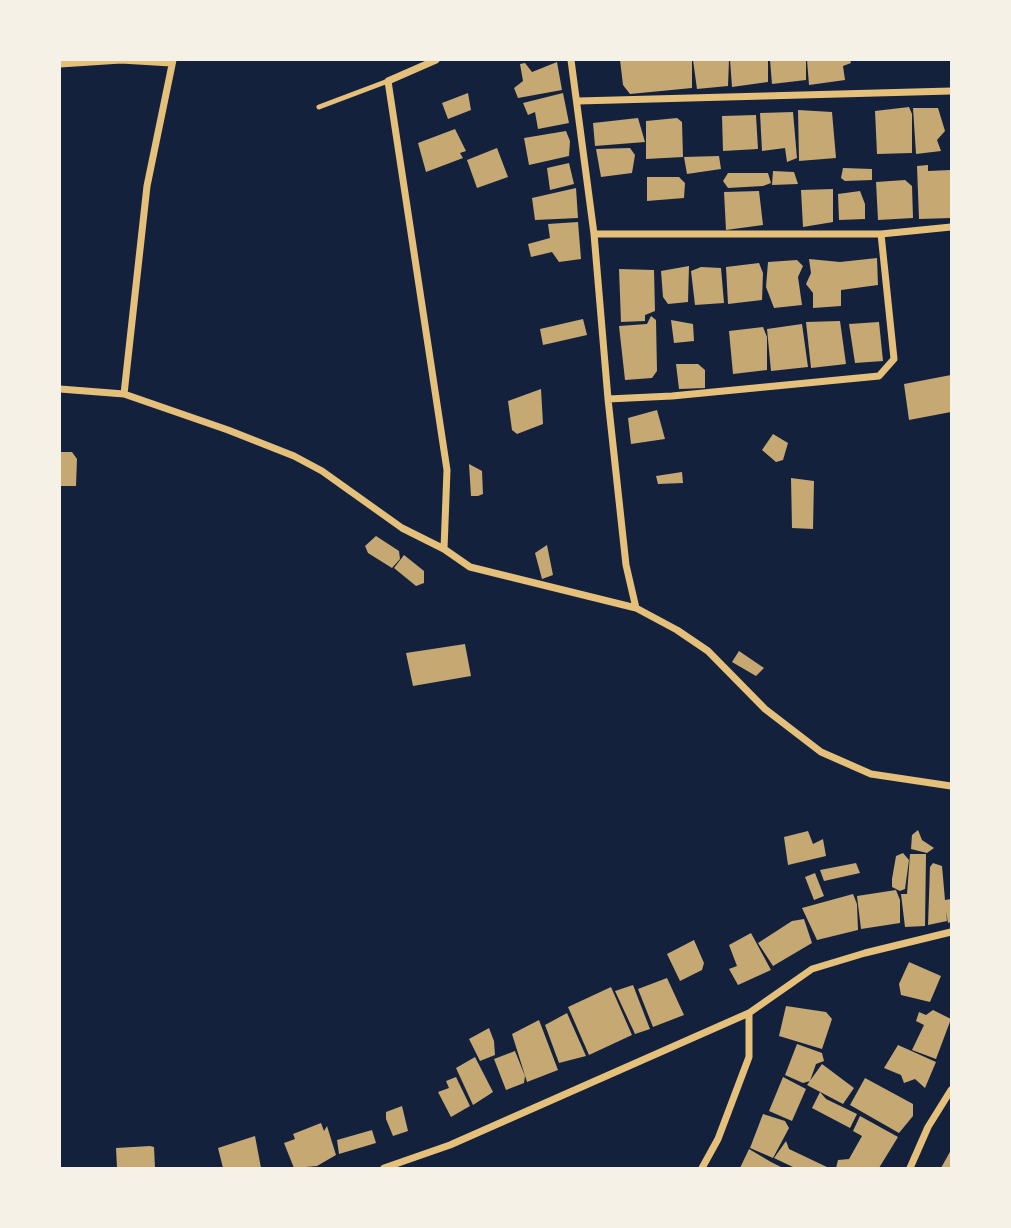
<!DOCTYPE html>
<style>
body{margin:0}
#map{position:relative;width:1011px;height:1228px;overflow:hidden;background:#14213d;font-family:Ubuntu,sans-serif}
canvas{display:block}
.frame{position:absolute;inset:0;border:61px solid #f6f1e7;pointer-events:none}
</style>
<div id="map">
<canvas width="1011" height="1228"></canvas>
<div class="frame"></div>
</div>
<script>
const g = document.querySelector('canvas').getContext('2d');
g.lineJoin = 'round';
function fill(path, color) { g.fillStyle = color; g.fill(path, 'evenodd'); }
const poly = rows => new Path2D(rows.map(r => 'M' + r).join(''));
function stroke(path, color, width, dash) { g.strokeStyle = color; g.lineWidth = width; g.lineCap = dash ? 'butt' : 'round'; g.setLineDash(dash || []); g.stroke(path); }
const building = poly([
 [620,60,692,60,692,88,630,94,623,85],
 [693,60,729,60,728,86,697,89],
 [730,60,768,60,768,82,732,87],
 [770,60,806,60,806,80,772,84],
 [807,60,850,60,851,63,843,66,845,80,809,85],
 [557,62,562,90,518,98,514,88,523,81,520,64,525,63,532,72],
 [468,93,471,110,448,119,442,103],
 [563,93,569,123,538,129,535,112,528,115,523,103],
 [909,107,912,114,912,153,877,154,875,111],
 [913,108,938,108,945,131,937,140,941,151,916,154],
 [798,110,832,112,836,158,799,161],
 [793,112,797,158,787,162,785,148,762,151,760,113],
 [756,115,758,149,723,151,722,116],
 [638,118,645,142,595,146,593,123],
 [677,118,682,122,683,157,646,159,646,121],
 [455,129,466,151,460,153,463,158,426,172,418,143],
 [566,131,570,141,569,156,529,165,524,138],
 [497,148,508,177,477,188,467,160],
 [630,148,635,155,632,173,601,177,596,149],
 [719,156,721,169,687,174,684,157],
 [569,163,574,184,550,190,547,168],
 [928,165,928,171,951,170,951,218,919,219,917,166],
 [843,168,872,169,872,180,845,181,841,178],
 [773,171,794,172,798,184,772,185],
 [728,173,768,173,771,183,763,186,728,188,723,181],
 [647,177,679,177,685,183,684,198,647,201],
 [905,180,912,186,913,218,878,220,876,182],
 [576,188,578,218,535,220,532,198],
 [833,189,833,222,803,227,801,190],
 [759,191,763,225,726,230,724,192],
 [860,191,865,204,865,219,839,220,838,194],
 [578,222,581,259,559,262,552,252,531,257,528,244,550,238,548,224],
 [877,258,878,285,841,290,841,306,813,308,813,293,806,284,811,273,809,259,840,262],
 [797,260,803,266,798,277,802,305,774,308,766,287,768,262],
 [759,263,763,273,762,300,728,304,726,267],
 [689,266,688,302,668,304,663,297,661,271],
 [701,267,721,268,724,303,695,305,691,271],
 [619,269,654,270,655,311,645,315,645,321,621,322],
 [651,316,656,320,657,371,652,378,625,380,619,326,647,324],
 [583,319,587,335,543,345,540,329],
 [671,320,693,324,694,341,674,343],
 [840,321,846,364,811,368,806,322],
 [879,322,883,361,855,363,849,324],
 [802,324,808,367,771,371,767,329],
 [763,327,767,337,767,370,733,374,729,331],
 [676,364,698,364,705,370,705,388,679,389],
 [951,375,951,412,909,420,904,384],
 [541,389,543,424,517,434,512,430,508,401],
 [657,410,665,439,631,444,628,418],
 [773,434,788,443,783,460,776,462,762,450],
 [60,452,72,452,77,459,76,486,60,486],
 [469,464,482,471,483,494,478,496,471,496],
 [682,472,683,483,658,484,656,476],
 [791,478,814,481,813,529,792,528],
 [376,536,399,551,400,559,392,568,368,553,365,546],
 [547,545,553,575,542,579,535,553],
 [404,555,424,571,424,583,416,586,394,568],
 [465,644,471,676,413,686,406,653],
 [739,651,764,668,756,676,732,662],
 [918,830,922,840,934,848,927,853,911,849,912,835],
 [808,831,813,844,823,839,826,856,788,865,784,837],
 [903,853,909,860,905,889,900,891,892,887,892,879,896,856],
 [910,854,926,854,925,926,905,927,901,894,907,894],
 [856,863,860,873,824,881,820,870],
 [933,863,942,866,945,900,951,899,951,922,948,923,946,911,947,921,928,925,930,867],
 [815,873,824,896,814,900,805,877],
 [896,890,900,900,900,923,861,929,857,896],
 [853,894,857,904,858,930,817,940,802,908],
 [804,919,812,943,773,966,758,943,792,921],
 [751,933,771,970,738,985,729,969,737,966,729,945],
 [694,940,704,963,702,970,680,981,667,954],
 [909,962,941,976,930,1002,901,995,899,984],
 [667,978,684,1015,653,1027,638,989],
 [633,985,650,1029,635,1034,615,991],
 [611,987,632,1035,589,1055,568,1007],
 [786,1006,826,1012,832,1019,822,1049,779,1036],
 [933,1010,951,1019,936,1059,912,1050,924,1025,916,1021,919,1012,926,1015],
 [567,1013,586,1056,559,1063,545,1025],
 [539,1020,558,1070,527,1082,512,1034],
 [489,1028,494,1041,495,1055,480,1061,469,1039],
 [797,1044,822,1053,824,1061,816,1064,810,1081,803,1083,785,1075],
 [898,1045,936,1062,925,1088,915,1079,904,1083,901,1075,884,1068],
 [515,1051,525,1076,524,1083,506,1090,494,1059],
 [475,1057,493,1092,473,1105,456,1068],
 [822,1064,854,1088,843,1104,807,1085],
 [456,1077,470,1106,451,1117,438,1092,449,1088,446,1081],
 [783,1077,806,1089,792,1121,769,1111],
 [865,1078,913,1104,913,1116,899,1133,850,1105],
 [820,1092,826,1099,857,1114,850,1128,812,1108],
 [402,1106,408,1131,393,1136,386,1119,386,1112],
 [763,1114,785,1121,789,1128,773,1158,750,1148],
 [860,1116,898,1137,879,1168,836,1168,838,1160,849,1159,862,1136,853,1131],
 [321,1123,324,1131,327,1126,336,1155,317,1166,294,1168,284,1143,295,1139,293,1134],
 [372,1130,376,1143,339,1154,337,1140],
 [255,1136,261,1168,223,1168,218,1148],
 [786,1141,789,1149,829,1168,795,1168,774,1158],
 [150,1146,154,1147,155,1168,117,1168,116,1148],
 [749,1149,771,1162,783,1168,740,1168],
 [951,1150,951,1168,941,1168]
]);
const service = poly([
 [319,107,388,81]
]);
const minor = poly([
 [436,60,388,81,447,470,444,549],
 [571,60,594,234,608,399,626,565,636,608],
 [60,64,121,60,171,63],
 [578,101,951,91],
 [594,234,881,234,951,227],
 [60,389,124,394,228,430,294,456,322,471,402,528,444,549,470,567,636,608,677,630,708,651,765,709,821,752,871,774,951,786],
 [124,394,147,186,173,60],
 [608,399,672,396,879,376,894,359,881,234],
 [384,1168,450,1145,749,1013,812,969,865,953,951,932],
 [702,1168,718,1139,749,1057,749,1013],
 [910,1168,928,1127,951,1090]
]);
fill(building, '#c6a872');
stroke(service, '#e5c07b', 5);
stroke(minor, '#e5c07b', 7);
</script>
